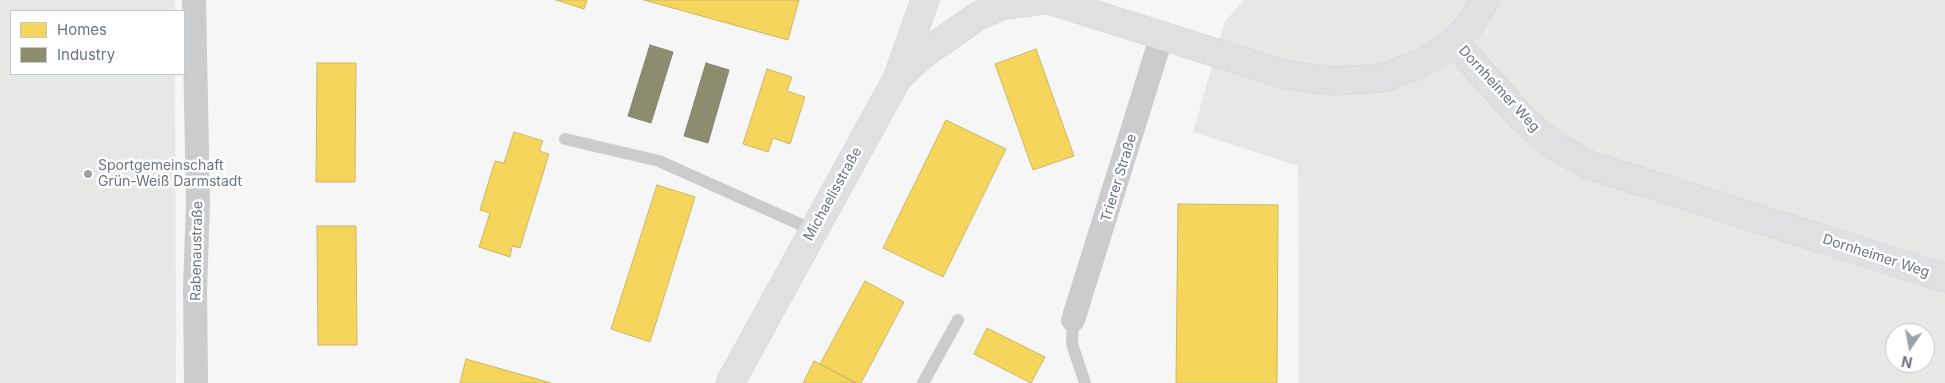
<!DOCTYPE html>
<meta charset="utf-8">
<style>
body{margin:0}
#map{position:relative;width:1945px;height:383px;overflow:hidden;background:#f6f6f6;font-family:Inter,sans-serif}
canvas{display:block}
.legend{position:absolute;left:10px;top:10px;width:175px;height:65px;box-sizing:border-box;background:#fff;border:1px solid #c3c8cd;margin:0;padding:6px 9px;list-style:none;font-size:15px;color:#6a7583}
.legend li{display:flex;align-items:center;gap:10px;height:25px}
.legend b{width:25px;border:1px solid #c3c8cd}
.north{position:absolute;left:1885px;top:323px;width:50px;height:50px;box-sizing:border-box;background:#fff;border:1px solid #c3c8cd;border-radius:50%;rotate:192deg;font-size:14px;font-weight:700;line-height:20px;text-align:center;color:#6a7583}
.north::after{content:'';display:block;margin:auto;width:18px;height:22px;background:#9ba2ab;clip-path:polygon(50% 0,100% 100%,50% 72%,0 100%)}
</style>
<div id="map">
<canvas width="1945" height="383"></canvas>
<ul class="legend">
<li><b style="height:14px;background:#f6d55c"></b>Homes</li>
<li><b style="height:14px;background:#8c8c6e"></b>Industry</li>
</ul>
<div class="north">N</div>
</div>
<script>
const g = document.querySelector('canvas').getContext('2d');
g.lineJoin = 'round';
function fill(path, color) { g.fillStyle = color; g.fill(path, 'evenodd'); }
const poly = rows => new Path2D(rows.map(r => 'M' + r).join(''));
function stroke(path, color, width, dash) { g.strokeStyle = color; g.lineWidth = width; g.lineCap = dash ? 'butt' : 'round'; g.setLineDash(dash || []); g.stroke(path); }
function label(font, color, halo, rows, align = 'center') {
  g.font = font + ' Inter,sans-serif'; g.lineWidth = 5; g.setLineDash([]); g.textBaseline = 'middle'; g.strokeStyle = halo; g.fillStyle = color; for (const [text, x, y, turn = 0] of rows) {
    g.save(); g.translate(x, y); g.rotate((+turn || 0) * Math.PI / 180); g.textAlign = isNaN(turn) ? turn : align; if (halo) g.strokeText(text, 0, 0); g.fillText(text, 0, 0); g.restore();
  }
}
const green = poly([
 [0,0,175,0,175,11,11,11,11,74,175,74,176,383,0,383],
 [1244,0,1945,0,1945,383,1299,383,1298,166,1193,132,1225,21],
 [1895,333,1925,333,1925,363,1895,363]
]);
const homes = poly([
 [556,0,587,0,584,9,556,0],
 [644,0,799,0,788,40,644,0],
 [1036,49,1074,156,1033,170,995,64,1036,49],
 [317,63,356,63,355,182,316,182,317,63],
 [767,69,792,77,787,91,805,97,790,144,773,138,768,152,743,144,767,69],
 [946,120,1006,149,943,277,883,248,946,120],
 [514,132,543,141,539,151,549,154,520,248,512,246,510,257,479,247,490,213,480,210,495,161,504,163,514,132],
 [657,185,695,197,650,342,611,329,657,185],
 [1178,204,1278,205,1277,383,1176,383,1178,204],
 [317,226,356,226,357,345,318,345,317,226],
 [865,281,904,302,861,383,856,383,820,364,865,281],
 [987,328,1045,357,1031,383,974,354,987,328],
 [466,359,551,383,460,383,466,359],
 [814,361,820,364,856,383,803,383,814,361]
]);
const industry = poly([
 [650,45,673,52,651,123,628,116,650,45],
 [706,63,729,70,708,143,684,136,706,63]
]);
const lane = poly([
 [565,139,659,161,813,230],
 [1073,320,1072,344,1085,383],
 [923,383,958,320]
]);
const street = poly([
 [194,0,198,203,195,289,196,383],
 [1073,320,1162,35]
]);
const secondary = poly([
 [1049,0,1286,75,1333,81,1383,78,1424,62,1454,42,1469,26,1485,0],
 [1454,42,1523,119,1540,134,1555,146,1589,165,1945,278],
 [900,76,922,55,978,16,1001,6,1045,0],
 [730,383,897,79,925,0]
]);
const markers = [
 [88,174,5,"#9ba2ab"]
];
const streetNames = [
 ["Dornheimer Weg",1499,89,47],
 ["Trierer Straße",1119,178,-73],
 ["Michaelisstraße",833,194,-61],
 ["Rabenaustraße",197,251,-89],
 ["Dornheimer Weg",1876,256,18]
];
const poiNames = [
 ["Sportgemeinschaft",98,166],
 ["Grün-Weiß Darmstadt",98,182]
];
fill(green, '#e5e8e4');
fill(homes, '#f6d55c');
stroke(homes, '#ccb868', 1);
fill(industry, '#8c8c6e');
stroke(industry, '#828574', 1);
stroke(secondary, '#d2d3d4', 29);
stroke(lane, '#cbcccd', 12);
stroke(street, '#cbcccd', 24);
stroke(secondary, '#dfe0e1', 28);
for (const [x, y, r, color] of markers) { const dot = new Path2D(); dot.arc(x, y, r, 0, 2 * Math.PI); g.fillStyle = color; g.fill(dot); stroke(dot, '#fff', 2); }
label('14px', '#6a7583', '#fff', streetNames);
label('14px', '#6a7583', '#fff', poiNames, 'left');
</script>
